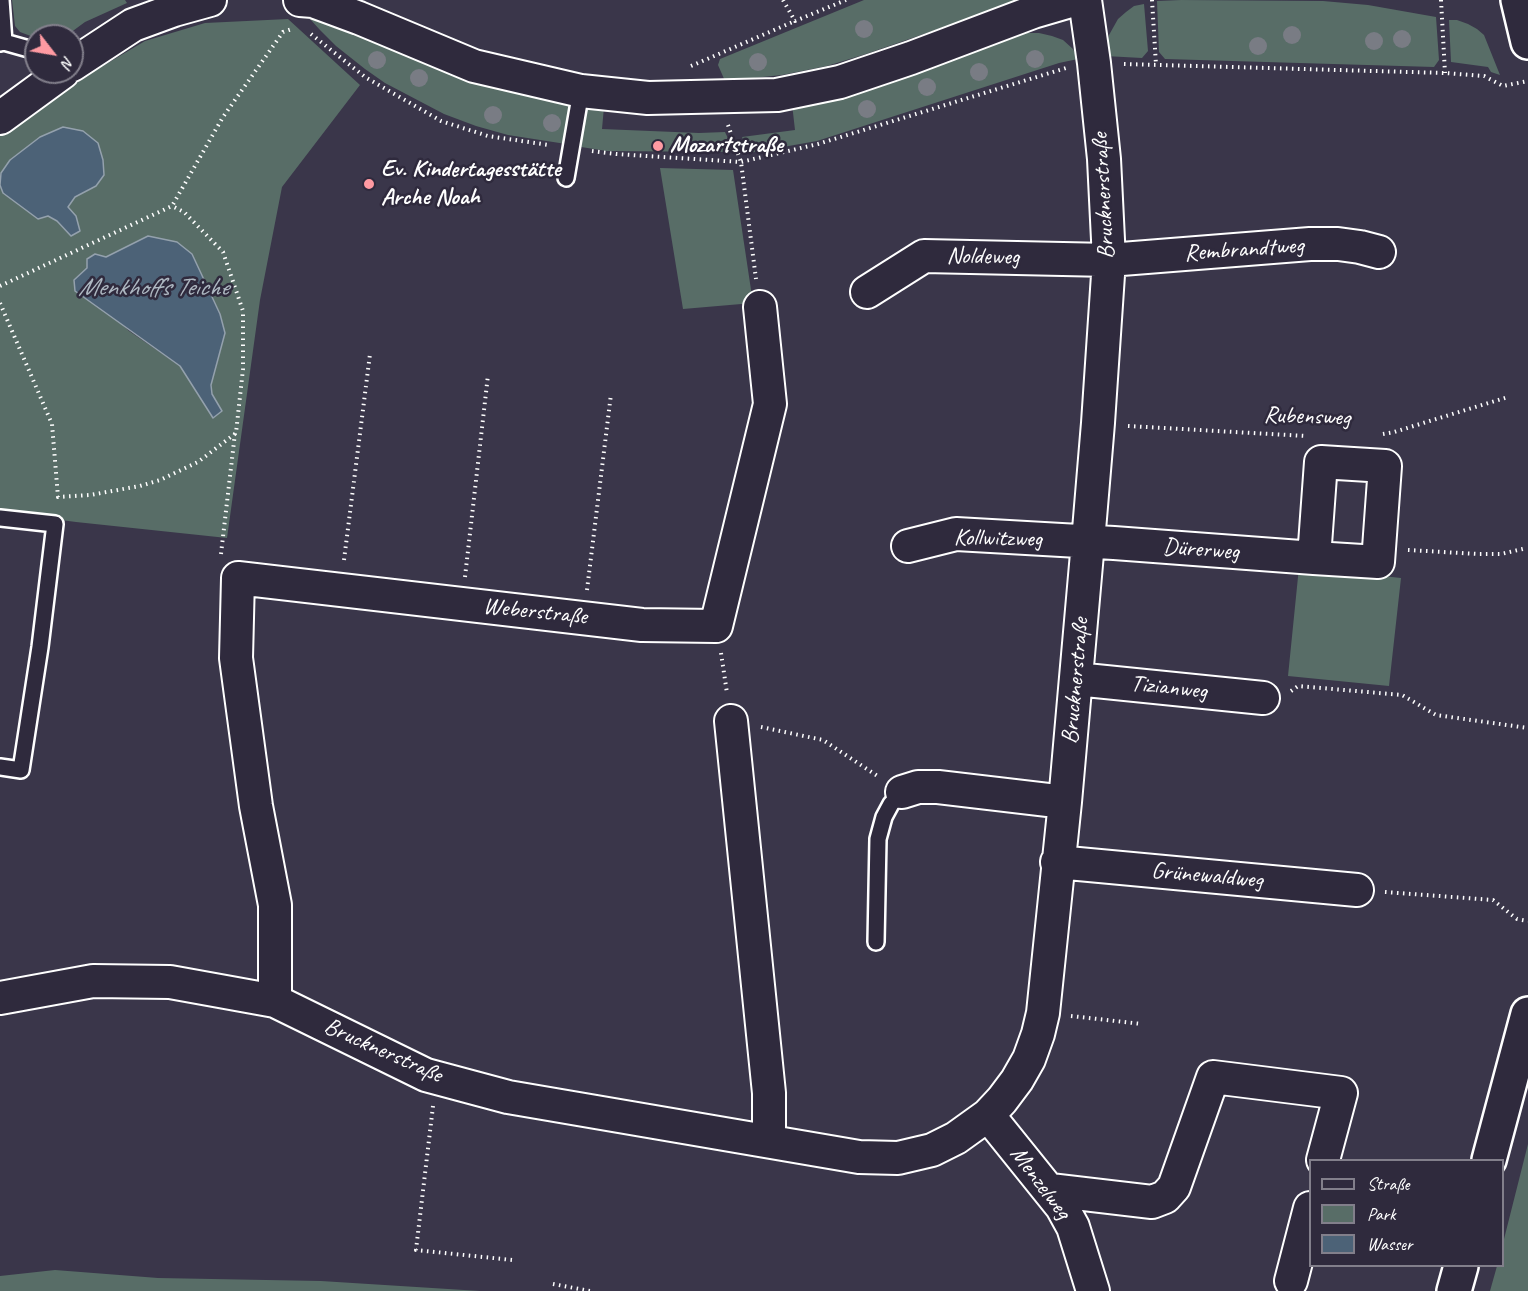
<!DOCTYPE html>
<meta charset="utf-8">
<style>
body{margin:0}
#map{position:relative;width:1528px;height:1291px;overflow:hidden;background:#3a364a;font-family:Caveat,sans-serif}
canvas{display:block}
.legend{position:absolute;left:1309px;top:1159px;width:195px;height:108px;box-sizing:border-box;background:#2f2a3d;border:2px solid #827f8b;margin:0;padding:8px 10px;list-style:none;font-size:18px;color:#fff}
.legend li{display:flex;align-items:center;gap:12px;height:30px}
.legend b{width:30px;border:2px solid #827f8b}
.north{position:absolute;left:24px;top:24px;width:60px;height:60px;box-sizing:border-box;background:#2f2a3d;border:2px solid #827f8b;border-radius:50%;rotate:121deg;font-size:16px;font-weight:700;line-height:24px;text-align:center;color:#fff}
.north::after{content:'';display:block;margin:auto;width:21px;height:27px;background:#ff9aa2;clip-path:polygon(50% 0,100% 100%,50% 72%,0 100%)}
</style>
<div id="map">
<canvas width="1528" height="1291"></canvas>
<ul class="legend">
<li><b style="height:8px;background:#2f2a3d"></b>Straße</li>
<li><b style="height:16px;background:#586d67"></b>Park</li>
<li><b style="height:16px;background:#4c6277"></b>Wasser</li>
</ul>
<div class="north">N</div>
</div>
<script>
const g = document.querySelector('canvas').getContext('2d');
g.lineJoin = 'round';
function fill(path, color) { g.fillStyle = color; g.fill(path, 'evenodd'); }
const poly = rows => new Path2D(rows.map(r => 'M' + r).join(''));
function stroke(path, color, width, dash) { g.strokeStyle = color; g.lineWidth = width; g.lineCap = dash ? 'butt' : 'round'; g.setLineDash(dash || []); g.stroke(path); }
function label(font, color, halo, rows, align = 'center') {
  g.font = font + ' Caveat,sans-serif'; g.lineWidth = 5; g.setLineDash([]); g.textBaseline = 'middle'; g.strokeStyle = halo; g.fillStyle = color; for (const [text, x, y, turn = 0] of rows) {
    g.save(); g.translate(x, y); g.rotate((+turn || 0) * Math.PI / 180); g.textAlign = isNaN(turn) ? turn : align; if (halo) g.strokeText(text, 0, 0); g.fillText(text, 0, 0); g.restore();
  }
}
const green = poly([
 [12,0,125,0,127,3,85,22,66,36,36,36,36,38,20,32,15,26],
 [864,0,1022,0,866,54,827,66,782,75,725,81,718,65,720,59],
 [1181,0,1323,1,1368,5,1436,17,1439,60,1434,67,1165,59,1159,52,1157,1],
 [1144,4,1148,51,1142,58,1105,56,1109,35,1118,19,1126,12,1134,6],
 [312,15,565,102,571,111,566,144,508,135,476,126,444,114,385,83,365,69,336,46,320,30,310,19],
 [288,19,360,85,282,187,260,300,227,538,76,522,0,512,0,185,3,193,38,218,48,216,57,221,71,236,80,231,68,207,75,197,96,186,104,175,103,160,40,137,10,160,1,173,0,180,0,134,96,70,145,41,205,23],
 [148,236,192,254,220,313,225,333,211,385,212,394,221,411,213,418,180,366,129,331,74,280,87,268,87,259,95,254,105,258],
 [1449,20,1457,20,1468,24,1477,29,1484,35,1500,75,1491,72,1488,67,1451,62],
 [1026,33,1039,33,1052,36,1063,40,1073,49,1078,59,1059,63,817,141,749,153,742,137,795,130,792,104,1014,36],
 [587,105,604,107,602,129,699,133,725,132,732,147,730,152,607,151,581,147],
 [660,168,733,170,753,303,683,309],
 [1299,567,1401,578,1389,686,1288,676],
 [1528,1144,1528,1291,1490,1291,1497,1266,1502,1266,1503,1243],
 [55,1270,158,1278,321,1281,480,1291,0,1291,0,1276]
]);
const water = poly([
 [63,127,83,131,98,143,103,160,104,175,96,186,75,197,68,207,76,216,80,231,71,236,57,221,48,216,38,219,3,193,0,185,1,173,10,160,40,137,63,127],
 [148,236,177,242,192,254,220,314,225,333,211,385,212,394,222,411,213,418,180,366,75,291,74,280,87,268,87,259,95,254,106,257,148,236]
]);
const path = poly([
 [783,0,795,21,846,0],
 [1152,0,1156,65],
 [1441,0,1445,73],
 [311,34,365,77,441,121,488,136,549,145],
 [1124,64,1445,73,1484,76,1503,86,1528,81],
 [691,66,795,21],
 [728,125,741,162,756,279],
 [592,151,616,154,741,162,818,144,1066,68],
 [539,176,545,170],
 [0,286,172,206,223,117,283,32,292,29],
 [0,303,52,424,58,497,90,495,140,486,160,480,198,462,236,433,243,369,243,311,223,252,184,212,172,206],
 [1128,426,1306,436],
 [1383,434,1394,432,1508,397],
 [1408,550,1478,554,1501,554,1527,548],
 [221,554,235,433],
 [344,560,370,354],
 [465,577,488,375],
 [587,590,611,394],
 [721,653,727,693],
 [1291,691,1298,686,1402,695,1436,715,1528,728],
 [761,727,823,740,879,777],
 [1385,892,1493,900,1517,919,1528,921],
 [1071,1016,1142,1024],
 [433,1106,416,1250,512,1260],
 [553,1284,590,1291]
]);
const lane = poly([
 [1,0,4,42],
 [0,43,4,42,36,51],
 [566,178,581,91],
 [0,518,55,524,40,647,21,770,0,767],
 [876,942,878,839,884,817,891,804,902,792]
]);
const street = poly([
 [300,0,313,1,359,18,474,66,581,91,648,98,777,95,840,82,911,58,1033,12,1074,0],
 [72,65,133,25,174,10,210,0],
 [0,118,63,72],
 [867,292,924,256,1109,260,1310,244,1338,244,1360,247,1379,252],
 [908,546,956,534,1114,543,1314,558,1378,562,1385,466,1321,462,1314,558],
 [1076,679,1263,698],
 [731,721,769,1093,769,1141],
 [902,792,918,787,938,787,1065,802],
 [1057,862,1357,890],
 [0,998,93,981,170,982,275,1001,426,1075,508,1097,859,1157,898,1158,932,1150,956,1138,988,1115,1002,1100,1017,1080,1029,1059,1038,1034,1043,1013,1065,802,1088,542,1098,423,1109,260,1104,159,1094,63,1085,0],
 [275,1001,275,905,256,806,236,658,238,578,642,625,716,626,770,404,760,307],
 [988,1115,1062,1207,1073,1227,1093,1291],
 [1050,1190,1152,1202,1165,1197,1174,1187,1213,1077,1341,1093,1323,1160],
 [1291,1281,1310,1208]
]);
const secondary = poly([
 [1518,0,1528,42],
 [1489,1160,1528,1014],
 [1454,1291,1461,1266]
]);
const trees = [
 [864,29],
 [1292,35],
 [1402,39],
 [1374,41],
 [1258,46],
 [1035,59],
 [377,60],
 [758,62],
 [979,72],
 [419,78],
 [927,87],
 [867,109],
 [493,115],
 [552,123]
];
const markers = [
 [658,146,6,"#ff9aa2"],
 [369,184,6,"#ff9aa2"]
];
const poiNames = [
 ["Mozartstraße",670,146],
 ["Ev. Kindertagesstätte",381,170],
 ["Arche Noah",381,198]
];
const streetNames = [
 ["Brucknerstraße",1104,196,-93],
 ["Rembrandtweg",1244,250,-4],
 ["Noldeweg",983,257,1],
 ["Rubensweg",1307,417,2],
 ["Kollwitzweg",998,539,1],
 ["Dürerweg",1201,550,4],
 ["Weberstraße",535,612,6],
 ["Brucknerstraße",1076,681,-85],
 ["Tizianweg",1169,688,6],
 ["Grünewaldweg",1207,876,5],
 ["Brucknerstraße",383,1051,24],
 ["Menzelweg",1040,1183,53]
];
const waterNames = [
 ["Menkhoffs Teiche",153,288]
];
fill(green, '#586d67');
fill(water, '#4c6277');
stroke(water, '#94a1ad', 1.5);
stroke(lane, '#fff', 20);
stroke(street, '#fff', 36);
stroke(secondary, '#fff', 38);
stroke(path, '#fff', 4, [1.5, 4.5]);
stroke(lane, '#2f2a3d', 15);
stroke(street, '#2f2a3d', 32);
stroke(secondary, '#2f2a3d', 33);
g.fillStyle = '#797c84';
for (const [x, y] of trees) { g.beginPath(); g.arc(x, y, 9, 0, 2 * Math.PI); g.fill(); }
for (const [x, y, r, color] of markers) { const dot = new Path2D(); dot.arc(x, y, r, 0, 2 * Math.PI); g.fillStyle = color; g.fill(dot); stroke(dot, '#2f2a3d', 2); }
label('bold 24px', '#fff', '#2f2a3d', poiNames, 'left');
label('24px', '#fff', '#2f2a3d', streetNames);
label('italic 26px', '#aeb8c2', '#2f2a3d', waterNames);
</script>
